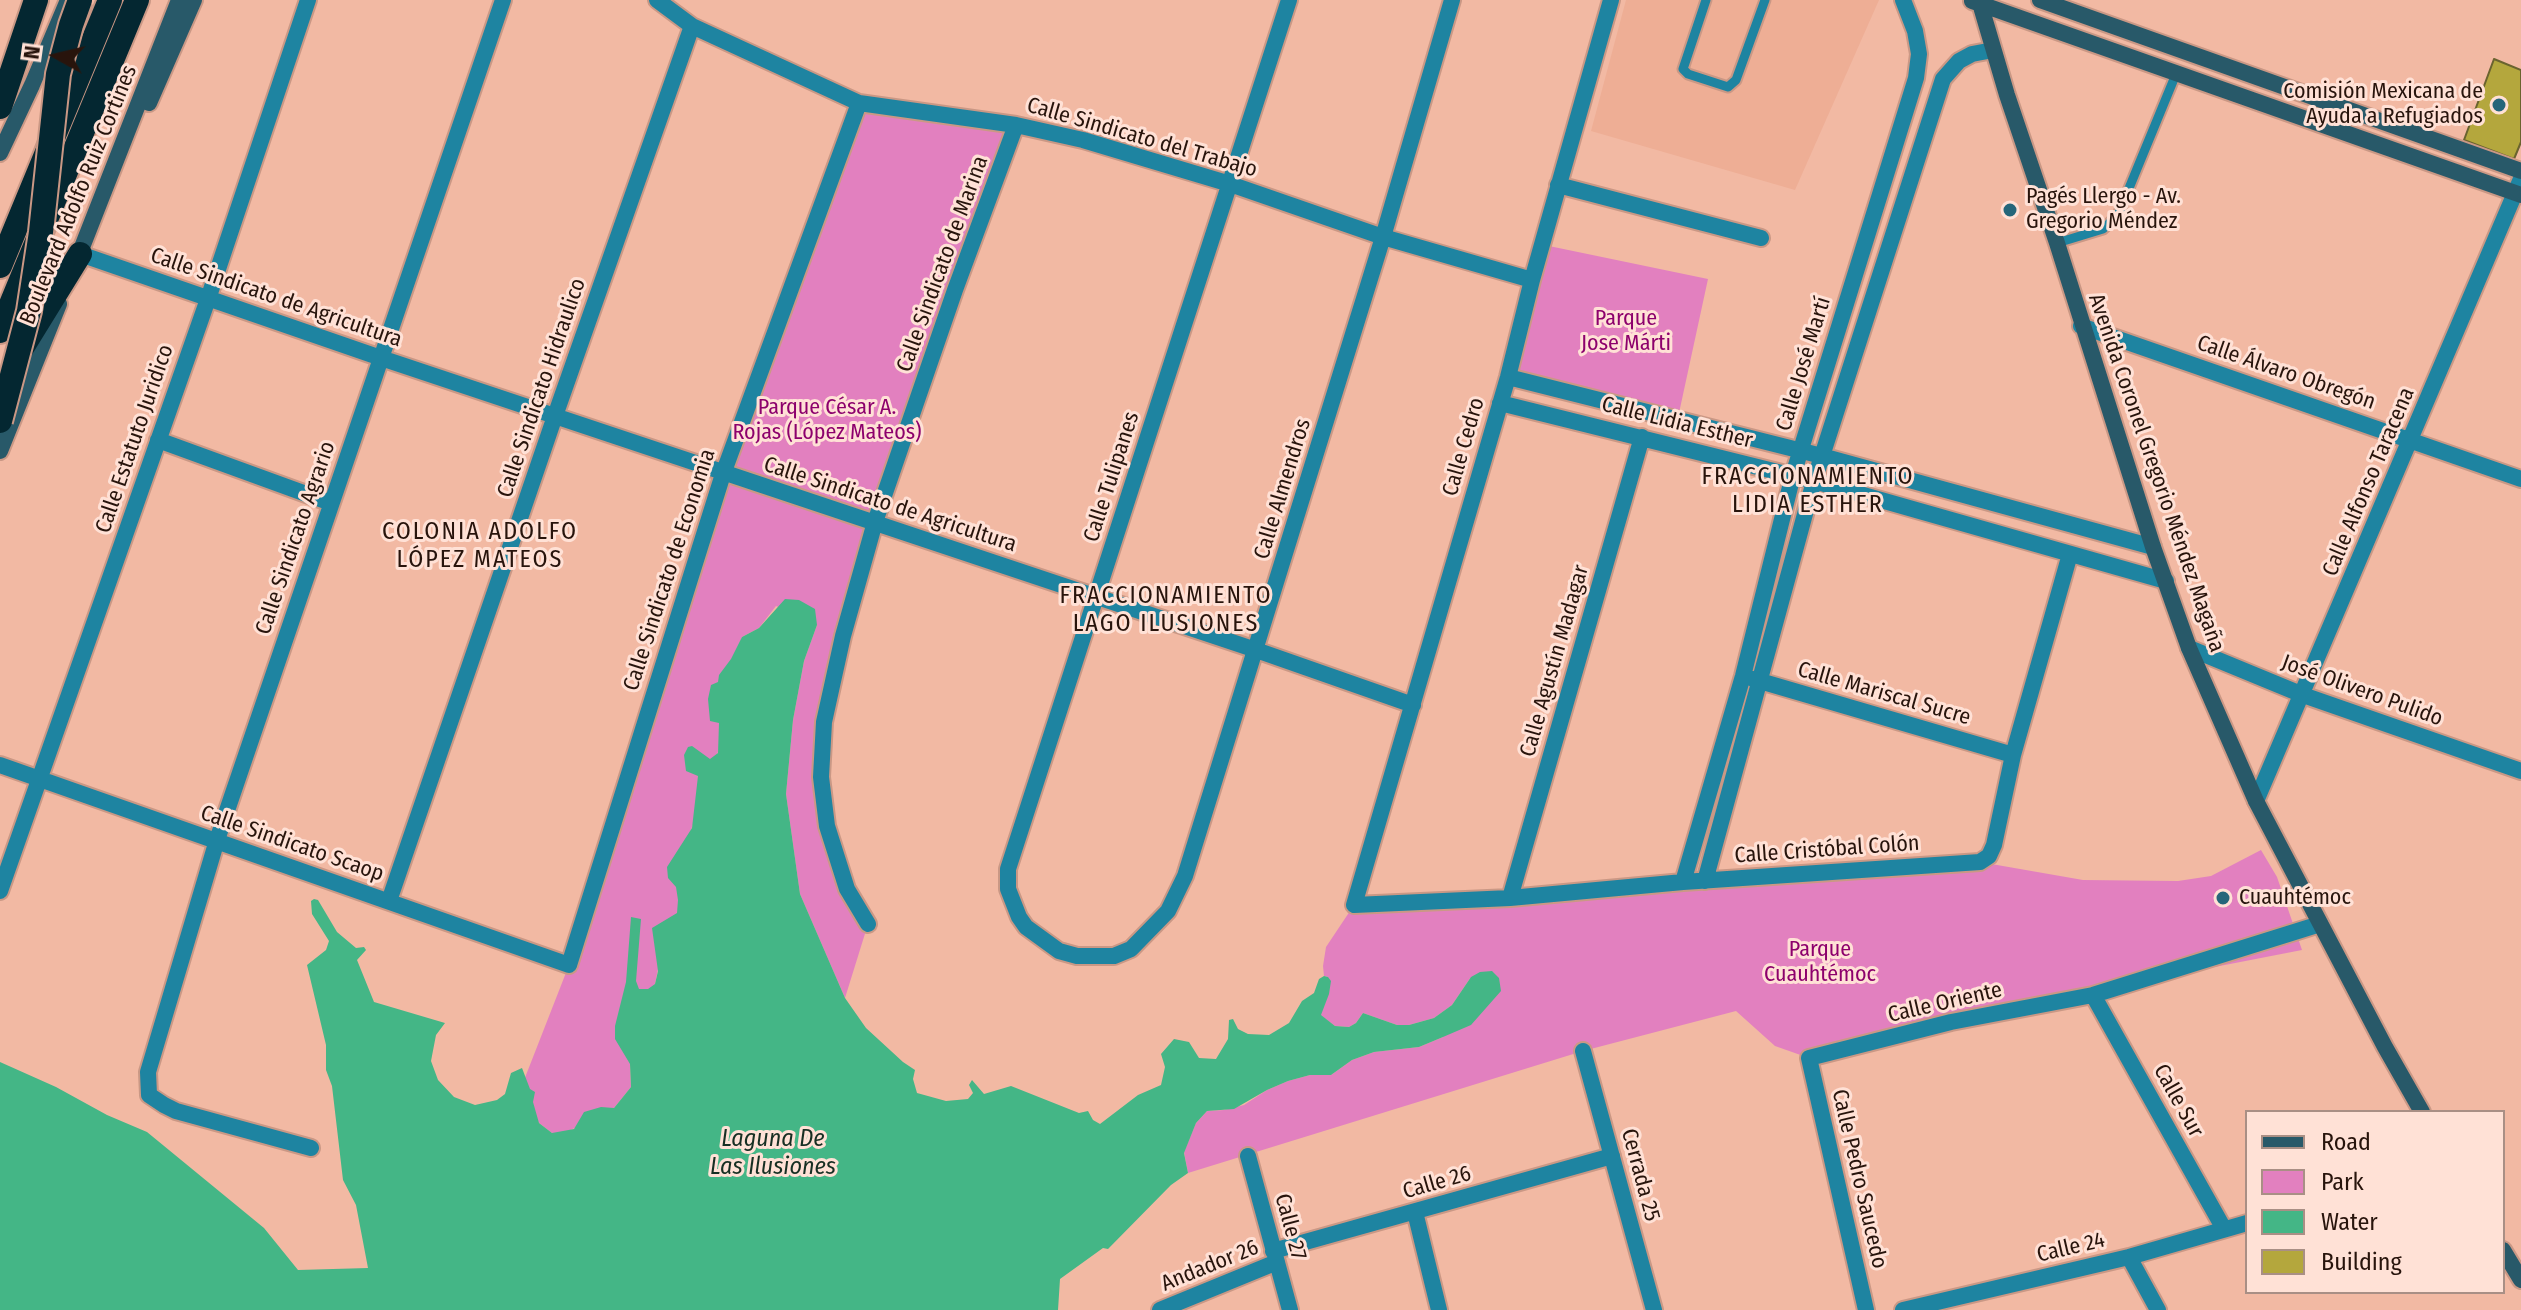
<!DOCTYPE html>
<meta charset="utf-8">
<style>
body{margin:0}
#map{position:relative;width:2521px;height:1310px;overflow:hidden;background:#f2b9a3;font-family:"Fira Sans Condensed",sans-serif}
canvas{display:block}
.legend{position:absolute;left:2245px;top:1110px;width:260px;height:184px;box-sizing:border-box;background:#ffe1d6;border:2px solid #a98f85;margin:0;padding:10px 14px;list-style:none;font-size:24px;color:#28140c}
.legend li{display:flex;align-items:center;gap:16px;height:40px}
.legend b{width:40px;border:2px solid #a98f85}
.north{position:absolute;left:16px;top:16px;width:80px;height:80px;-webkit-text-stroke:6px #ffe1d6;paint-order:stroke;rotate:278deg;font-size:22px;font-weight:700;line-height:32px;text-align:center;color:#28140c}
.north::after{content:'';display:block;margin:auto;width:28px;height:36px;background:#28140c;clip-path:polygon(50% 0,100% 100%,50% 72%,0 100%)}
</style>
<div id="map">
<canvas width="2521" height="1310"></canvas>
<ul class="legend">
<li><b style="height:10px;background:#285969"></b>Road</li>
<li><b style="height:22px;background:#e280bf"></b>Park</li>
<li><b style="height:22px;background:#44b686"></b>Water</li>
<li><b style="height:22px;background:#b4a73d"></b>Building</li>
</ul>
<div class="north">N</div>
</div>
<script>
const g = document.querySelector('canvas').getContext('2d');
g.lineJoin = 'round';
function fill(path, color) { g.fillStyle = color; g.fill(path, 'evenodd'); }
const poly = rows => new Path2D(rows.map(r => 'M' + r).join(''));
function stroke(path, color, width, dash) { g.strokeStyle = color; g.lineWidth = width; g.lineCap = dash ? 'butt' : 'round'; g.setLineDash(dash || []); g.stroke(path); }
function label(font, color, halo, rows, align = 'center') {
  g.font = font + ' "Fira Sans Condensed",sans-serif'; g.lineWidth = 6; g.setLineDash([]); g.textBaseline = 'middle'; g.strokeStyle = halo; g.fillStyle = color; for (const [text, x, y, turn = 0] of rows) {
    g.save(); g.translate(x, y); g.rotate((+turn || 0) * Math.PI / 180); g.textAlign = isNaN(turn) ? turn : align; if (halo) g.strokeText(text, 0, 0); g.fillText(text, 0, 0); g.restore();
  }
}
const built = poly([
 [1626,0,1879,0,1795,190,1591,131]
]);
const green = poly([
 [859,103,1016,125,955,290,830,693,823,802,868,924,845,998,800,894,786,794,793,720,804,661,817,625,776,606,759,628,742,637,718,752,678,868,682,888,677,914,663,945,655,984,630,1064,631,1087,614,1108,563,1134,552,1133,539,1123,519,1093,569,965,723,474],
 [1549,246,1708,279,1679,413,1516,376],
 [2261,850,2277,877,2302,950,2050,999,1809,1058,1775,1046,1736,1011,1583,1051,1188,1173,1184,1152,1196,1123,1207,1111,1224,1110,1244,1105,1267,1090,1288,1081,1310,1075,1331,1075,1352,1060,1374,1052,1419,1047,1443,1037,1471,977,1452,1005,1434,1018,1409,1025,1397,1025,1363,1013,1356,1023,1349,1027,1335,1026,1320,1015,1326,1001,1328,977,1324,976,1323,966,1326,947,1354,905,1980,862,2083,880,2178,881,2211,876]
]);
const water = poly([
 [785,599,799,600,815,609,817,625,804,661,793,720,786,794,800,894,845,998,866,1028,903,1062,915,1070,913,1079,917,1093,946,1101,968,1099,973,1093,969,1085,972,1080,984,1094,1011,1086,1079,1113,1088,1111,1093,1120,1100,1124,1138,1095,1161,1085,1165,1067,1161,1054,1174,1039,1189,1042,1199,1058,1216,1059,1228,1039,1229,1020,1233,1019,1238,1029,1248,1034,1269,1035,1289,1023,1302,1001,1314,993,1319,979,1324,976,1328,977,1331,981,1329,994,1321,1015,1335,1026,1349,1027,1356,1023,1363,1013,1397,1025,1409,1025,1434,1018,1452,1005,1471,977,1480,972,1492,971,1499,978,1501,991,1471,1025,1443,1037,1419,1047,1374,1052,1352,1060,1331,1075,1310,1075,1288,1081,1267,1090,1234,1109,1207,1111,1196,1123,1184,1153,1188,1173,1171,1185,1108,1249,1103,1248,1060,1279,1058,1310,0,1310,0,1062,56,1087,107,1115,147,1132,264,1228,298,1270,368,1268,356,1205,343,1180,332,1086,326,1070,326,1045,307,965,326,950,329,941,312,914,311,901,314,899,318,900,337,932,356,948,364,947,366,950,357,960,374,1002,445,1023,436,1035,431,1061,438,1080,454,1097,475,1105,497,1100,505,1094,511,1073,522,1068,530,1089,535,1092,533,1102,539,1123,552,1133,574,1129,584,1112,601,1107,614,1108,631,1087,630,1064,615,1039,615,1026,626,982,631,917,641,919,636,981,639,989,648,989,655,984,658,971,652,928,677,913,678,900,676,887,668,878,667,867,692,828,698,776,686,771,684,755,688,747,692,746,710,759,718,753,719,723,710,721,708,699,711,685,718,682,719,675,731,659,742,637,759,628]
]);
const building = poly([
 [2494,59,2521,70,2521,142,2514,159,2464,140,2494,59]
]);
const lane = poly([
 [1706,0,1683,69,1688,74,1728,87,1736,80,1765,0],
 [2057,243,2103,229,2118,215,2176,74]
]);
const street = poly([
 [657,0,692,26,859,103,1016,125,1083,140,1230,184,1383,237,1532,280],
 [1289,0,1008,869,1008,889,1019,917,1026,927,1059,951,1077,956,1114,956,1131,949,1168,911,1185,876,1383,237,1452,0],
 [1611,0,1532,280,1508,377,1354,905,1510,898,1683,882,1980,862,1989,856,1994,845,2013,755,2070,554],
 [1558,185,1761,238],
 [80,254,381,358,1256,650,1413,705],
 [2081,326,2521,479],
 [1508,377,1822,456,2153,547],
 [1500,403,1814,481,2166,581],
 [158,440,331,503],
 [2189,648,2303,695,2521,771],
 [1753,679,2013,755],
 [0,765,569,965,723,474,859,103],
 [2256,801,2521,179],
 [1705,881,1814,481,1943,79,1959,61,1972,54,1993,50],
 [1683,882,1743,676,1793,475,1916,78,1919,54,1915,31,1903,0],
 [0,891,208,299,308,0],
 [1510,898,1642,437],
 [389,901,555,416,692,26],
 [868,924,847,889,827,826,821,777,824,722,843,636,875,522,955,290,1016,125],
 [2093,995,2224,1229],
 [1583,1051,1654,1310],
 [311,1148,176,1111,164,1105,149,1095,148,1072,217,840,503,0],
 [1248,1156,1290,1310],
 [1415,1212,1439,1310],
 [1273,1251,1612,1156],
 [2129,1257,2158,1310],
 [1160,1310,1277,1262],
 [1866,1310,1809,1058,1951,1022,2093,995,2320,924],
 [1903,1310,2129,1257,2247,1223]
]);
const secondary = poly([
 [1979,0,2007,95,2057,243,2153,547,2189,648,2256,801,2385,1047,2422,1112],
 [2040,0,2521,171],
 [1972,1,2521,195],
 [149,103,194,0],
 [0,153,32,85,68,0],
 [77,260,179,0],
 [0,451,59,304],
 [2503,1250,2521,1280]
]);
const highway = poly([
 [0,107,36,0],
 [0,266,110,0],
 [0,331,137,0],
 [22,348,80,254]
]);
const highwayBridge = poly([
 [0,421,29,311,41,232,58,74,71,25,80,0]
]);
const markers = [
 [2499,105,8,"#25667a"],
 [2010,210,8,"#25667a"],
 [2223,898,8,"#25667a"]
];
const poiNames = [
 ["Comisión Mexicana de",2483,92,"right"],
 ["Ayuda a Refugiados",2483,117,"right"],
 ["Pagés Llergo - Av.",2026,197],
 ["Gregorio Méndez",2026,222],
 ["Cuauhtémoc",2239,898]
];
const streetNames = [
 ["Calle Sindicato del Trabajo",1142,138,16],
 ["Boulevard Adolfo Ruiz Cortines",79,195,-68],
 ["Calle Sindicato de Marina",943,264,-70],
 ["Calle Sindicato de Agricultura",276,298,19],
 ["Calle José Martí",1804,364,-73],
 ["Calle Álvaro Obregón",2286,373,19],
 ["Calle Sindicato Hidraulico",542,388,-71],
 ["Calle Lidia Esther",1677,423,14],
 ["Calle Estatuto Juridico",135,439,-71],
 ["Calle Cedro",1464,447,-74],
 ["Avenida Coronel Gregorio Méndez Magaña",2156,473,71],
 ["Calle Tulipanes",1112,477,-72],
 ["Calle Alfonso Taracena",2369,482,-67],
 ["Calle Almendros",1283,489,-73],
 ["Calle Sindicato de Agricultura",890,505,18],
 ["Calle Sindicato Agrario",296,538,-71],
 ["Calle Sindicato de Economia",670,570,-72],
 ["Calle Agustín Madagar",1555,661,-74],
 ["José Olivero Pulido",2362,691,20],
 ["Calle Mariscal Sucre",1884,694,16],
 ["Calle Sindicato Scaop",292,844,19],
 ["Calle Cristóbal Colón",1827,850,-4],
 ["Calle Oriente",1945,1003,-13],
 ["Calle Sur",2178,1101,61],
 ["Cerrada 25",1640,1175,75],
 ["Calle Pedro Saucedo",1859,1179,77],
 ["Calle 26",1437,1183,-16],
 ["Calle 27",1290,1227,75],
 ["Calle 24",2071,1248,-13],
 ["Andador 26",1210,1266,-22]
];
const parkNames = [
 ["Parque",1626,319],
 ["Jose Márti",1626,344],
 ["Parque César A.",827,408],
 ["Rojas (López Mateos)",827,433],
 ["Parque",1820,950],
 ["Cuauhtémoc",1820,975]
];
const neighbourhoodNames = [
 ["FRACCIONAMIENTO",1808,477],
 ["LIDIA ESTHER",1808,505],
 ["COLONIA ADOLFO",480,532],
 ["LÓPEZ MATEOS",480,560],
 ["FRACCIONAMIENTO",1166,596],
 ["LAGO ILUSIONES",1166,624]
];
const waterNames = [
 ["Laguna De",773,1139],
 ["Las Ilusiones",773,1167]
];
fill(built, '#eeae95');
fill(green, '#e280bf');
fill(water, '#44b686');
fill(building, '#b4a73d');
stroke(building, '#6a632f', 2);
stroke(lane, '#ca9885', 13);
stroke(street, '#ca9885', 20);
stroke(secondary, '#ca9885', 20);
stroke(highway, '#ca9885', 28);
stroke(lane, '#1e84a1', 9);
stroke(street, '#1e84a1', 16);
stroke(secondary, '#285969', 16);
stroke(highway, '#042731', 24);
stroke(highwayBridge, '#ca9885', 28, []);
stroke(highwayBridge, '#042731', 24);
for (const [x, y, r, color] of markers) { const dot = new Path2D(); dot.arc(x, y, r, 0, 2 * Math.PI); g.fillStyle = color; g.fill(dot); stroke(dot, '#ffe1d6', 3); }
label('22px', '#28140c', '#ffe1d6', poiNames, 'left');
label('22px', '#28140c', '#ffe1d6', streetNames);
label('22px', '#8d006c', '#ffe1d6', parkNames);
g.letterSpacing = '2px';
label('24px', '#28140c', '#ffe1d6', neighbourhoodNames);
g.letterSpacing = '0px';
label('italic 24px', '#172f23', '#ffe1d6', waterNames);
</script>
